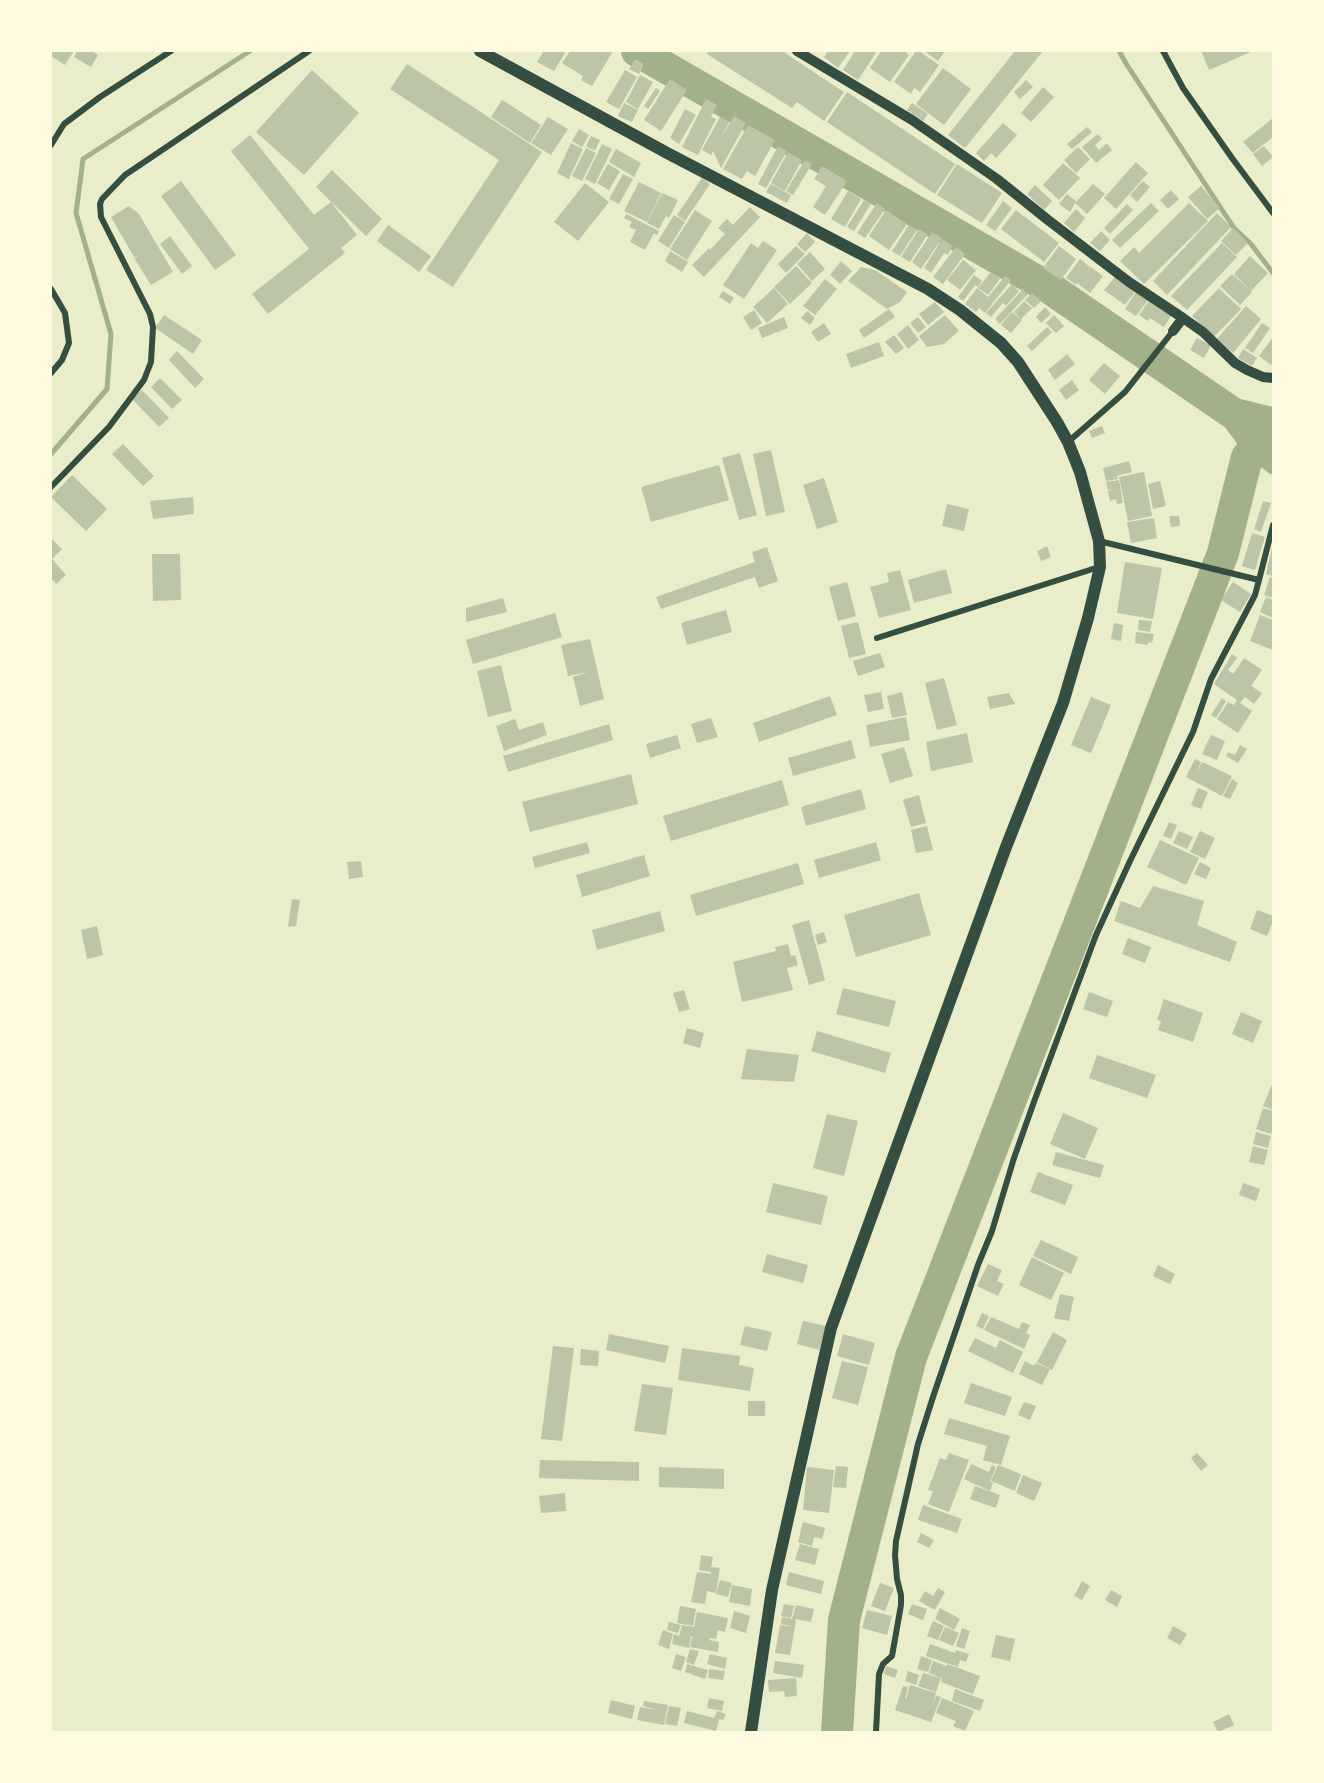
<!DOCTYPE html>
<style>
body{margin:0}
#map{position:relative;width:1324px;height:1783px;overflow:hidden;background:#e9edc9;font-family:"Noto Sans",sans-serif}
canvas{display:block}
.frame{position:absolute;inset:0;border:52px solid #fefae0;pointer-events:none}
</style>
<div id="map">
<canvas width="1324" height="1783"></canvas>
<div class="frame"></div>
</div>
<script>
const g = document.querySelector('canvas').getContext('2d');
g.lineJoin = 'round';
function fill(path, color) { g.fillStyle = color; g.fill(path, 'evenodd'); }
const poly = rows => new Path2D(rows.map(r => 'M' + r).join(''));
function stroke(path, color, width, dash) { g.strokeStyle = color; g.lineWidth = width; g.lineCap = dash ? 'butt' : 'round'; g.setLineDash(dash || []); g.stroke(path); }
const water = poly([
 [1196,388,1273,407,1273,474,1270,474,1247,457]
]);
const stream = poly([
 [1119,51,1127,65,1234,228,1251,244,1273,273],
 [51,454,107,389,111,334,76,213,83,159,250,51]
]);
const river = poly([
 [637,51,1051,289,1231,412],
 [837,1732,844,1620,911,1357,1223,553,1247,457,1266,436]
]);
const building = poly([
 [51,51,74,51,65,65,51,56],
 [77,51,92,51,98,55,91,67,74,57],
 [544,51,566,51,554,71,537,62],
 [570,51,613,51,592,86,581,80,583,76,562,63],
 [709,51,782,51,844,92,824,121,797,102,792,108,707,54],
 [828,51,850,51,838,68,824,57],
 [855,51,877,51,858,80,843,70],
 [881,51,904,51,909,55,890,82,870,68],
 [916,51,919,51,939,65,920,92,914,88,911,94,894,82],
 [924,51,945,51,938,61],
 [1015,51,1043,51,965,148,948,135],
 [1201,51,1253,51,1209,70],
 [635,59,644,64,639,74,629,69],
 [407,64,542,152,453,287,426,270,499,160,390,89],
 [943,68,971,89,944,125,916,104],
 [312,70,359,113,304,175,256,132],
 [625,70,637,77,619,109,606,102],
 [640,75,653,82,638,109,626,102],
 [670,79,687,90,661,131,644,120],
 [1026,80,1033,87,1020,99,1014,92],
 [1043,87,1054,97,1031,122,1021,113],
 [656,88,660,91,648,109,644,106],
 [847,92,955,164,935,194,827,122],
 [706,99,717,105,711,117,716,119,698,155,682,147],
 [502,100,541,125,530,143,491,117],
 [624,103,638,110,632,122,618,116],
 [912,103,928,114,923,121,907,110],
 [685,109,696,115,679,144,670,138],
 [734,116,746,123,721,168,713,151,711,155,702,150,720,117,729,122,721,138],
 [548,117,568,129,551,155,531,143],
 [1273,118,1273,137,1253,153,1243,142],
 [1003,123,1017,135,996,158,991,153,984,161,976,153],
 [748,125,775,140,755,176,747,171,742,179,723,169],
 [1087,127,1092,132,1072,149,1067,144],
 [579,129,589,135,582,147,572,141],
 [1098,134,1102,139,1095,145,1099,150,1107,143,1112,150,1096,163,1082,147],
 [250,135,314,215,331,202,357,235,341,248,345,253,268,314,252,294,309,249,231,151],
 [591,136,600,140,595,151,586,146],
 [571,143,583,149,569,179,557,173],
 [602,144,612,149,595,184,585,179],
 [778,146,787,151,766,188,758,184],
 [1264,146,1273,157,1262,166,1253,154],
 [1078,147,1090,159,1076,173,1064,160],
 [586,148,596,153,582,181,572,176],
 [616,149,641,163,634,177,609,162],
 [788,152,802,160,785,191,771,183],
 [805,160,812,164,793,195,786,191],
 [1136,162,1148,173,1116,209,1104,198],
 [1063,163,1080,178,1059,200,1043,185],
 [608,164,620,171,609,190,597,183],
 [957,164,1002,193,982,223,937,195],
 [822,166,847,181,825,215,813,207,826,186,814,179],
 [332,170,382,219,366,236,316,187],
 [623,174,633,179,619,204,609,199],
 [702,178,710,184,685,221,677,215],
 [181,181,236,255,215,270,161,196],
 [1143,181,1150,187,1137,202,1130,195],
 [639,182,661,193,647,222,624,211],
 [585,183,609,202,578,241,554,222],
 [771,184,791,195,787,203,766,192],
 [1093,184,1105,194,1087,214,1075,203,1070,212,1059,204,1067,194,1076,201,1075,203],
 [1035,185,1052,201,1044,210,1027,194],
 [1201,186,1220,208,1207,219,1188,197],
 [1171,190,1179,199,1168,209,1160,200],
 [848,191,861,199,845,227,831,219],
 [662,193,678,200,669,218,666,216,659,229,647,223],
 [864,200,871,204,854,231,847,227],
 [1003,201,1012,208,995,231,986,225],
 [877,203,885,209,865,238,857,233],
 [1151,203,1159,211,1120,248,1112,240],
 [1189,203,1208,221,1144,284,1120,261,1134,247,1139,253],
 [1127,204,1133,210,1110,234,1104,228],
 [129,206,139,214,173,272,151,285,134,258,140,255,134,257,111,217],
 [750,207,760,217,704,277,692,265,709,248,710,250,725,234,718,228,727,219,733,225],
 [1076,209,1085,218,1074,232,1064,223],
 [695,210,712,221,687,260,670,249],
 [886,210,907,224,889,250,869,236],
 [1016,210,1059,243,1044,262,1001,229],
 [1217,213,1231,227,1167,295,1153,281],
 [626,214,659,231,657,235,654,233,645,250,630,242,636,230,629,227,632,222,624,218],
 [674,215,685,222,669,248,658,241],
 [388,225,431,256,419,272,377,241],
 [909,225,917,230,900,256,892,251],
 [1233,228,1248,243,1236,255,1221,241],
 [919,229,928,234,910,262,901,257],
 [1101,231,1110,240,1100,251,1090,243],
 [932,232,942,238,921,269,912,262],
 [807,233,815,242,805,252,797,244],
 [170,236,192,266,182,274,160,244],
 [942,239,953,246,948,255,944,253,931,273,924,268],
 [763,241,777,250,744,299,723,285,751,243,758,248],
 [1222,243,1237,257,1187,310,1171,296],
 [796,246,805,254,786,273,778,264],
 [1059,246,1076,259,1061,280,1043,268],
 [956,247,965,254,943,284,933,277],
 [670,251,688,262,682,272,665,261],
 [810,252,825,269,812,281,797,264],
 [1250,256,1268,273,1251,291,1234,274],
 [1080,259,1090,267,1087,272,1091,267,1103,276,1090,293,1077,283,1076,285,1066,278],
 [963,260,976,270,960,290,947,280],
 [841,261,852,271,840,284,830,275],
 [796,266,812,283,790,304,774,287],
 [861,267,875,270,907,292,900,302,887,309,848,281],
 [991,272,1000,279,988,295,978,288],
 [1232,274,1252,292,1240,305,1220,286],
 [974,275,982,281,978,287,975,285,963,301,958,297],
 [1005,276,1011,280,985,313,979,308,976,312,965,304,977,288,988,297],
 [1115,277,1135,292,1125,305,1104,290],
 [825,279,837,289,815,315,803,306],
 [1012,284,1019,291,1006,306,1003,303,991,317,986,313],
 [774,288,788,304,767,323,753,307],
 [1219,288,1241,309,1214,337,1192,316],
 [1023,289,1028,294,1000,324,995,319],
 [723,291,734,298,730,304,719,297],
 [1136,292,1148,300,1136,316,1125,309],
 [1032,293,1041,301,1034,308,1025,300],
 [1024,301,1032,308,1021,319,1014,312],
 [1149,301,1171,316,1164,327,1150,318,1148,321,1139,315],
 [935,302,944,312,928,325,919,314],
 [1246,306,1261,319,1233,353,1217,339],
 [1045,307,1051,314,1041,323,1036,317],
 [889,309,895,317,864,338,859,330],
 [754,310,762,323,751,330,743,317],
 [807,311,815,318,810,325,801,318],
 [1012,312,1022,320,1011,333,1001,325],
 [164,315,202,340,193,354,155,328],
 [945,315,959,331,944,344,927,347,919,336],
 [1054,315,1064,326,1056,333,1046,323],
 [784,317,788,328,762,338,758,328],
 [918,317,926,327,918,333,910,323],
 [824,323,831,334,818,342,811,332],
 [1262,323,1270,328,1253,353,1245,348],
 [908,325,919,340,908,349,897,334],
 [1047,327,1052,332,1032,351,1027,346],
 [894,335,904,348,896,354,885,342],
 [1273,337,1273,362,1271,365,1259,356],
 [1197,338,1211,345,1204,358,1190,350],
 [879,342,884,356,851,368,846,354],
 [1243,349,1257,358,1252,366,1238,358],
 [177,351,204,379,195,388,169,360],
 [1067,354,1075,364,1055,380,1048,370],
 [1104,363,1120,376,1105,394,1089,380],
 [160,378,182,400,172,409,151,387],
 [1072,380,1079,390,1066,400,1059,390],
 [142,390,169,418,159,427,132,399],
 [1102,426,1105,433,1092,438,1089,431],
 [123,444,154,476,143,486,112,454],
 [771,450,785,512,766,516,753,454],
 [740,453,757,515,739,520,722,458],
 [1129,461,1132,472,1117,476,1118,479,1106,481,1103,468],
 [719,465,729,500,651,522,641,487],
 [1144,472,1152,516,1128,521,1119,477],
 [72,475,107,509,86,531,51,497],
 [824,478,838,522,817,529,803,485],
 [1119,480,1123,503,1117,504,1116,499,1110,501,1108,491,1114,489,1108,490,1106,482],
 [1160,481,1166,506,1153,509,1148,484],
 [193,497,194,514,153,519,150,501],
 [1263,501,1271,503,1261,532,1254,529],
 [947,504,969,509,964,531,942,526],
 [1169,516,1179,516,1180,526,1171,527],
 [1154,518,1157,538,1131,543,1127,522],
 [1252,533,1265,537,1255,570,1242,566],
 [51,538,62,549,52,559,66,575,56,584,51,578],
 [1047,546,1051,557,1041,561,1037,551],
 [767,547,778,581,759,588,755,577,661,609,656,597,755,562,752,552],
 [1272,548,1273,548,1273,576,1266,574],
 [152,554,180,554,181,600,153,601],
 [1125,562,1162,568,1153,619,1117,613],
 [946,569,952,593,914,603,908,580],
 [900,570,911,610,879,618,870,587,889,582,887,573],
 [1270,577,1273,578,1273,598,1264,595],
 [847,582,856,616,838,621,829,587],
 [1233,582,1251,594,1240,612,1221,600],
 [1266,597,1273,600,1273,618,1260,612],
 [503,598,507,612,466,622,466,608],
 [726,610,732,632,687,645,681,623],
 [555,613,562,637,473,664,466,640],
 [1260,615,1273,620,1273,650,1250,641],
 [1139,620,1152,621,1150,632,1138,630],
 [858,622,866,654,849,658,841,626],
 [1114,623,1123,625,1121,641,1111,639],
 [1136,632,1154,634,1152,643,1148,642,1148,645,1135,643],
 [590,639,604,699,580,706,573,677,587,672,568,676,561,645],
 [880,653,885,667,858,676,853,661],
 [1232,654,1237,658,1228,670,1233,674,1244,658,1262,670,1251,686,1262,693,1254,704,1245,697,1240,703,1252,711,1238,733,1217,719,1228,702,1234,705,1237,700,1214,684],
 [501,665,512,711,488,717,477,671],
 [944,678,957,725,937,730,925,683],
 [881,692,884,709,868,712,864,695],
 [902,692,907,715,892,718,887,696],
 [1009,693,1015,704,990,709,987,697],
 [830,696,837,715,759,742,753,723],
 [1091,697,1111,705,1091,753,1071,745],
 [1222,698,1226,701,1216,718,1211,715],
 [906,717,910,740,870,747,866,725],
 [711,718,718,737,697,743,691,724],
 [515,719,519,730,543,722,547,735,504,751,496,726],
 [609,724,613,740,508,772,503,756],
 [967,733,973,762,931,771,926,742],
 [677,735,681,748,650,758,646,744],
 [1211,735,1225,741,1217,760,1202,754],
 [851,740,856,758,793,776,788,758],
 [1240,745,1247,749,1238,763,1226,756,1228,752,1235,755],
 [904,747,913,776,890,783,881,754],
 [1195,759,1201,762,1195,776,1202,762,1232,776,1222,796,1186,777],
 [631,774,638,804,530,832,522,802],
 [1232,779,1238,783,1230,799,1223,796],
 [782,780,789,805,671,841,663,816],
 [1198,788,1208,792,1201,809,1191,805],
 [861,789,866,809,806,826,801,807],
 [919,795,926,823,911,827,903,800],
 [1169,822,1177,825,1171,839,1163,836],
 [927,826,933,850,916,853,911,830],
 [1179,831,1193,837,1187,849,1173,843],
 [1200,831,1215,838,1205,859,1190,852],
 [1160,840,1199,858,1186,885,1147,867],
 [587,842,590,853,535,868,532,857],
 [876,842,881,860,819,878,814,860],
 [644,855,650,876,582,897,576,875],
 [361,861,363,877,349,879,347,862],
 [1200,862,1211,868,1206,879,1194,874],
 [798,863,804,884,696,916,690,895],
 [1153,886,1204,901,1197,925,1237,942,1230,962,1114,921,1121,901,1140,908],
 [919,893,931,935,856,957,844,915],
 [292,899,300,900,296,926,288,927],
 [1257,910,1273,916,1273,921,1267,936,1250,929],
 [660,911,665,931,597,950,592,930],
 [809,920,825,980,809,985,792,925],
 [97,926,103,955,87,959,81,930],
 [824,932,827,942,818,945,815,935],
 [1128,938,1151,947,1145,963,1122,954],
 [788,944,791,956,795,955,798,965,787,968,793,990,742,1002,733,962,776,951,775,947],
 [843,988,896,1001,889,1027,836,1014],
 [684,990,690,1009,679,1012,673,993],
 [1089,992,1113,1001,1107,1017,1083,1009],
 [1164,999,1203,1013,1193,1042,1158,1030,1161,1021,1157,1020],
 [1241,1012,1262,1021,1253,1043,1232,1034],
 [687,1028,704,1033,700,1048,683,1043],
 [817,1031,891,1053,885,1073,811,1051],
 [747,1049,799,1055,794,1082,741,1079],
 [1097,1055,1156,1075,1147,1098,1089,1078],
 [1273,1082,1273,1110,1263,1106],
 [1263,1108,1273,1111,1273,1128,1271,1134,1256,1129],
 [1063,1113,1098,1128,1085,1159,1050,1144],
 [827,1114,858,1121,844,1176,813,1168],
 [1256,1132,1271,1136,1268,1148,1253,1144],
 [1253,1146,1268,1150,1264,1165,1249,1162],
 [1056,1152,1104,1165,1100,1178,1052,1165],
 [1038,1172,1073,1185,1065,1205,1030,1192],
 [773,1183,828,1196,821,1225,766,1212],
 [1243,1183,1260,1189,1256,1201,1239,1195],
 [1041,1240,1078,1257,1071,1274,1033,1256],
 [767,1254,808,1265,803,1283,762,1272],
 [1032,1257,1064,1273,1051,1300,1019,1285],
 [988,1264,1002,1270,997,1281,1004,1284,998,1296,977,1286],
 [1158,1265,1175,1274,1170,1284,1153,1276],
 [1060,1294,1074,1297,1069,1321,1054,1318],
 [982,1313,989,1316,983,1329,976,1326],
 [991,1317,1019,1329,1022,1322,1030,1325,1026,1333,1030,1335,1024,1349,984,1330],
 [803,1321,826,1326,819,1350,797,1344],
 [745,1326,772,1332,767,1351,740,1345],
 [1053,1332,1067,1340,1052,1370,1037,1362],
 [609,1334,669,1346,665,1363,606,1350],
 [843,1334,875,1343,869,1365,837,1356],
 [975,1338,996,1348,1000,1340,1023,1352,1013,1373,968,1351],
 [553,1346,574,1348,562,1441,541,1439],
 [682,1348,740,1356,739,1365,754,1368,750,1391,678,1380],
 [581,1349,599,1351,598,1366,580,1365],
 [842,1361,868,1367,858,1405,832,1398],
 [1025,1361,1034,1366,1036,1363,1050,1369,1042,1385,1019,1374],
 [971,1383,1012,1397,1005,1416,964,1403],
 [642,1384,673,1388,666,1435,634,1431],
 [748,1401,765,1401,765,1416,748,1416],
 [1024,1402,1036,1406,1030,1420,1018,1415],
 [949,1418,1010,1436,1001,1465,998,1464,998,1462,997,1464,983,1460,987,1446,944,1434],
 [949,1453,969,1460,949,1512,928,1504,933,1491,928,1490,940,1458,946,1460],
 [1197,1453,1208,1465,1201,1471,1191,1458],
 [540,1460,639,1462,639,1481,539,1478],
 [971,1464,989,1472,992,1465,996,1467,990,1482,993,1483,990,1491,964,1479],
 [998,1465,1021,1474,1015,1491,991,1481],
 [836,1466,848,1467,846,1488,833,1487],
 [659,1467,724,1469,724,1489,659,1487],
 [807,1467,834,1470,829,1513,803,1510],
 [1023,1475,1042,1483,1034,1501,1016,1493],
 [975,1486,1000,1495,996,1508,970,1499],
 [565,1493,566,1511,541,1513,539,1496],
 [923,1505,962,1519,957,1533,918,1520],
 [803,1522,825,1528,822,1539,814,1537,812,1546,798,1542],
 [921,1533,934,1540,929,1548,917,1542],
 [800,1544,819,1549,815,1565,795,1560],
 [701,1555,713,1557,711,1567,720,1568,716,1593,707,1591,705,1604,691,1602,697,1572,711,1574,711,1572,699,1570],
 [789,1572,824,1581,821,1594,786,1585],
 [720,1580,732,1583,728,1597,716,1594],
 [1082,1581,1090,1586,1082,1600,1074,1596],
 [880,1583,894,1588,885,1611,871,1606],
 [732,1585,752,1589,750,1606,729,1602],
 [938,1588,945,1592,935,1610,919,1601,925,1591,933,1596],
 [1111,1590,1122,1596,1117,1607,1105,1600],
 [784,1604,794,1606,791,1618,781,1616],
 [912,1604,927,1609,923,1620,908,1614],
 [796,1605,814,1609,811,1622,796,1619,795,1627,781,1624,782,1617,792,1619],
 [680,1606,696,1609,693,1626,677,1623],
 [940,1608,960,1619,954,1630,935,1619],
 [867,1610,892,1616,887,1635,862,1628],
 [734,1611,750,1616,746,1633,730,1628],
 [697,1612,728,1618,725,1632,718,1630,716,1639,710,1638,709,1640,719,1642,718,1652,690,1647,692,1638,695,1638,688,1636,691,1638,689,1648,672,1644,674,1634,679,1636,682,1625,694,1627],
 [933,1621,944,1626,938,1640,927,1636],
 [669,1622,681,1625,678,1633,667,1630],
 [780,1625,795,1627,790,1655,775,1653],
 [1173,1626,1187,1634,1180,1645,1167,1638],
 [945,1627,959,1633,953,1646,939,1640],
 [962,1628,970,1631,964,1649,956,1646],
 [663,1630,673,1634,669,1649,658,1645],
 [996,1635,1015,1639,1010,1661,991,1657],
 [930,1644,955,1653,956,1650,969,1654,966,1662,960,1660,958,1667,926,1656],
 [690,1649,699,1651,694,1665,686,1662],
 [676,1654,686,1657,681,1671,672,1668],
 [710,1654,727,1658,725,1669,707,1664],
 [921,1656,932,1660,928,1672,917,1669],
 [775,1661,804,1665,802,1678,773,1673],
 [933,1661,947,1666,947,1664,980,1676,973,1694,941,1682,942,1678,929,1673],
 [687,1664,708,1670,705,1679,685,1672],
 [886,1666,898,1670,895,1678,884,1674],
 [709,1669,725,1671,723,1680,708,1678],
 [908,1671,919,1675,916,1685,905,1681],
 [923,1673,941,1678,936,1692,918,1686],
 [796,1678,797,1696,785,1697,784,1691,769,1692,768,1680],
 [910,1685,936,1693,932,1706,936,1696,941,1697,931,1722,895,1710,903,1686,908,1687,905,1698,906,1699],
 [955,1689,984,1700,980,1711,952,1701],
 [709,1698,724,1701,722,1711,707,1708],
 [942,1698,974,1711,965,1731,953,1726,956,1721,936,1713],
 [611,1700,635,1706,632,1719,608,1713],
 [644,1701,668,1705,664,1725,637,1720,640,1707,657,1710,643,1706],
 [669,1706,681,1708,677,1726,665,1724],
 [687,1711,714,1718,717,1711,726,1714,723,1720,719,1719,716,1731,684,1723],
 [1229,1714,1234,1725,1218,1732,1213,1722]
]);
const minor = poly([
 [1163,51,1183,88,1232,158,1273,213],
 [51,145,64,124,100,97,171,51],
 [51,289,65,313,69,343,62,360,51,373],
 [1068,442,1125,392,1173,331],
 [51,487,109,427,144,380,151,362,153,327,150,314,101,217,100,204,102,199,125,175,309,51],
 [1099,541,1259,580,1273,525],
 [877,638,1099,567],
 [876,1732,879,1674,883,1664,892,1656,901,1605,901,1595,897,1579,895,1555,896,1541,918,1444,933,1397,978,1265,992,1231,1014,1158,1035,1099,1096,935,1130,861,1193,732,1211,679,1255,595,1259,580]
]);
const tertiary = poly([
 [797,51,912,120,997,179,1048,220,1129,282,1183,318,1173,331],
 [1183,318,1203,332,1235,363,1247,370,1263,377,1273,378]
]);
const secondary = poly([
 [480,51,669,154,928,289,960,310,1001,343,1018,362,1057,422,1068,442,1080,472,1099,541,1100,567,1088,618,1063,703,1006,847,831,1328,772,1590,751,1732]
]);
fill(water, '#a3b18a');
stroke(stream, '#a3b18a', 5);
stroke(river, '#a3b18a', 32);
fill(building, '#bcc5a7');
stroke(minor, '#344e41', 6);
stroke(tertiary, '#344e41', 10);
stroke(secondary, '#344e41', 12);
</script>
